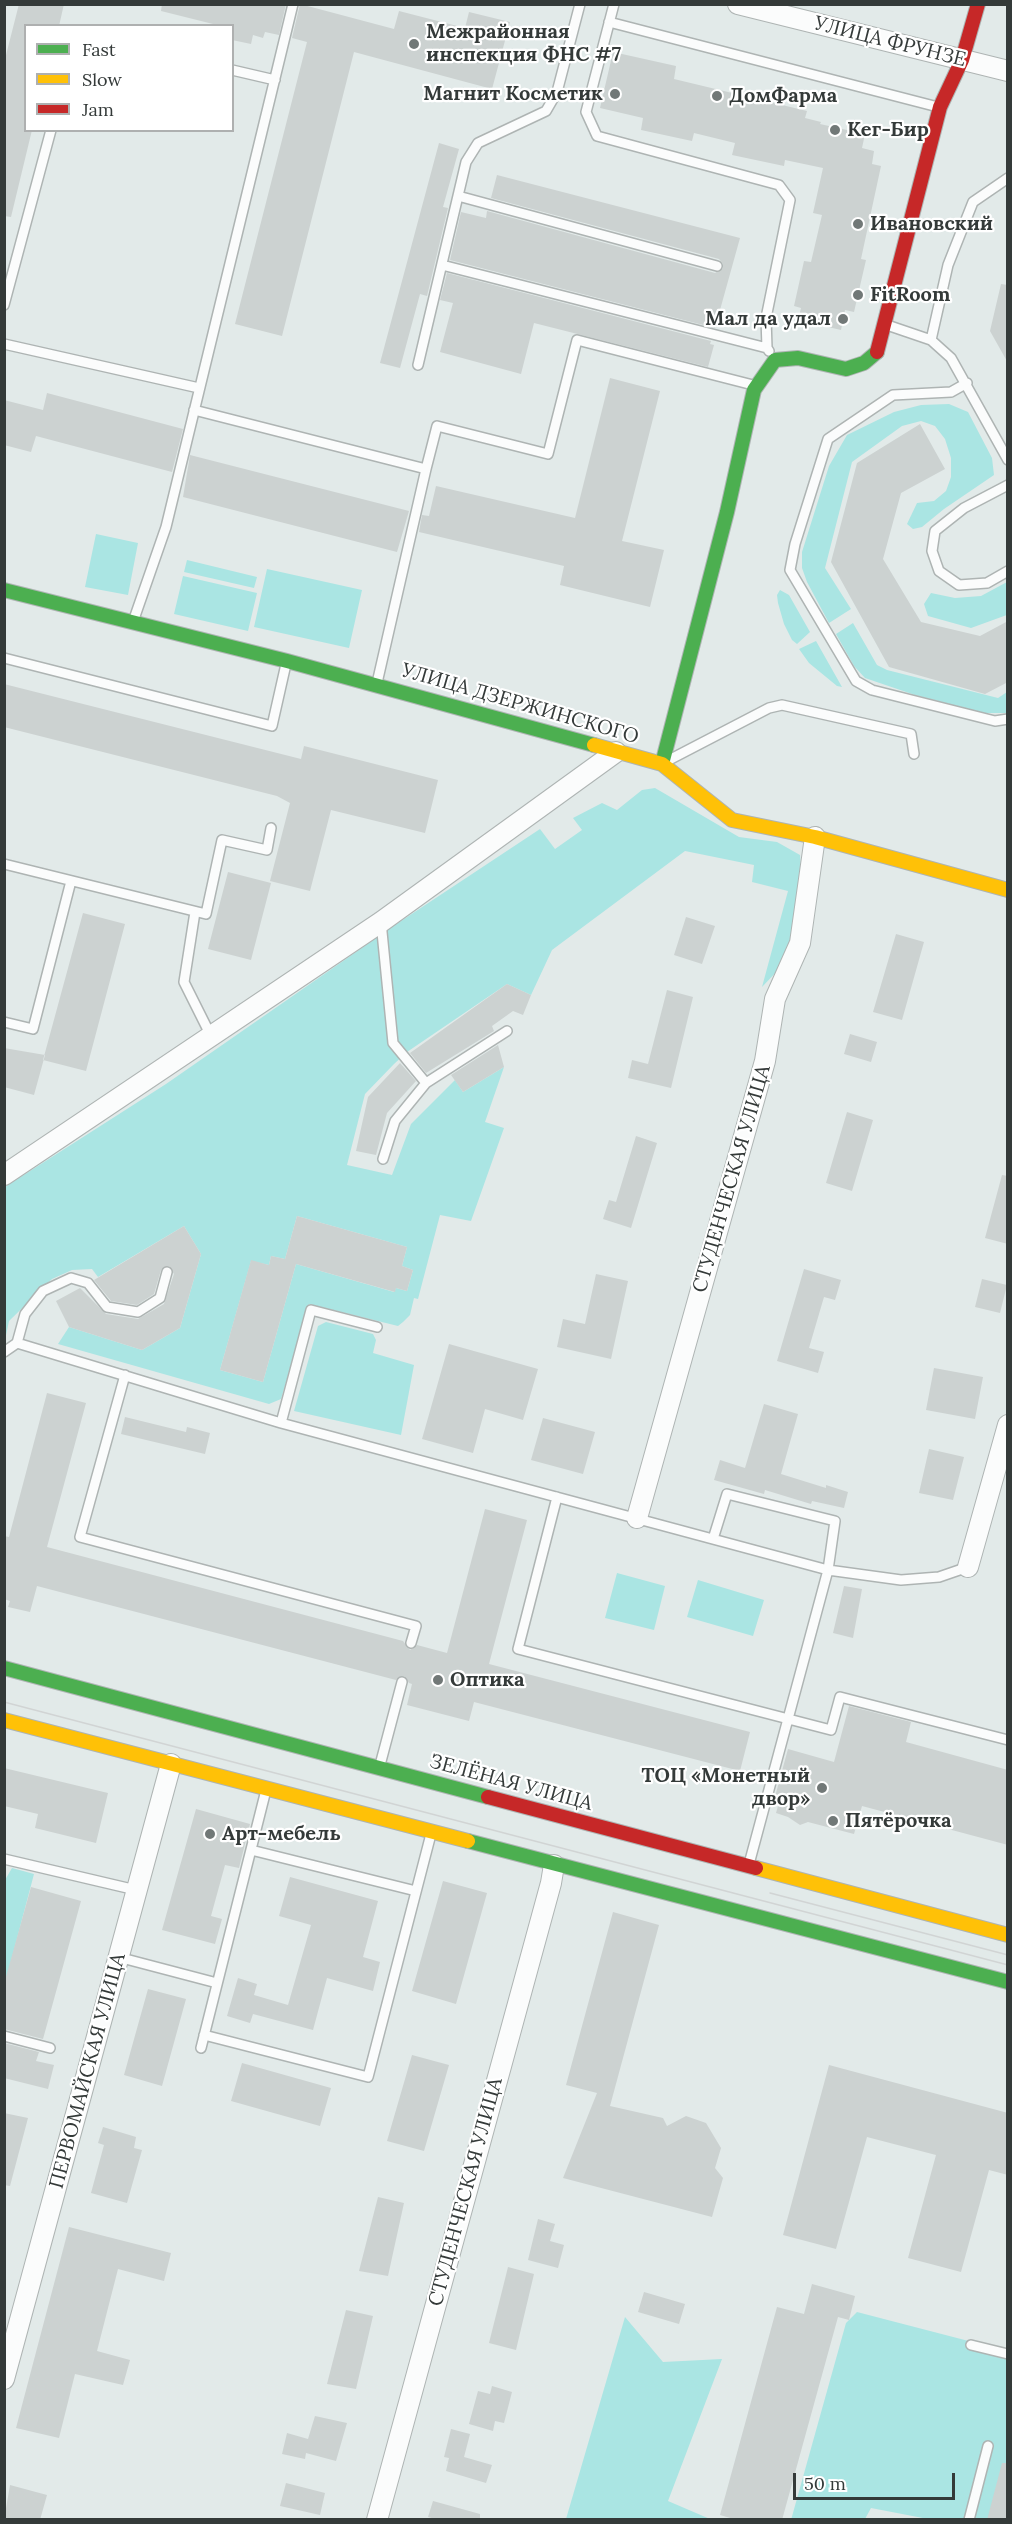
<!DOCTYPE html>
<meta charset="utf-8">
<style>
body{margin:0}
#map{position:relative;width:1012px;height:2524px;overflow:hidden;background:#e2eae9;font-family:Lora,serif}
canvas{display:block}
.frame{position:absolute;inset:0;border:6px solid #343a39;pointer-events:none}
.legend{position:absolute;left:24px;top:24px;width:210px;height:108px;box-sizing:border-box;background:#fff;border:2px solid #aeb0b0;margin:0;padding:8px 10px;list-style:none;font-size:18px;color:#343a39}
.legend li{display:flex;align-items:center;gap:12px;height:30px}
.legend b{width:30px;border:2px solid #aeb0b0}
.scale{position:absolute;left:793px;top:2473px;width:162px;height:27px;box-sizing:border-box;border:3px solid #343a39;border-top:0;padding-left:8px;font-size:18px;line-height:21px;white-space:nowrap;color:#343a39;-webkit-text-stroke:4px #fff;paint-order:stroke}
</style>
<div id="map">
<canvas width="1012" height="2524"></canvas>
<div class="frame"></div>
<ul class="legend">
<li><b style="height:8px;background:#4caf50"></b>Fast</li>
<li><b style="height:8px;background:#ffc107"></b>Slow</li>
<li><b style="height:8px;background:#c62828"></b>Jam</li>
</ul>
<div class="scale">50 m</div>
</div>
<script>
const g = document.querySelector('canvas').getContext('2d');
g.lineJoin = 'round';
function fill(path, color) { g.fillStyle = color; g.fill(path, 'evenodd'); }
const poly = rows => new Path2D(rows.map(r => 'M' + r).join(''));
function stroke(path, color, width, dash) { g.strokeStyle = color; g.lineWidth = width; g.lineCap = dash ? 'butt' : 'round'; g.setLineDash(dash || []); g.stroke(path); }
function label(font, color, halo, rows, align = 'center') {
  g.font = font + ' Lora,serif'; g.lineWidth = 4.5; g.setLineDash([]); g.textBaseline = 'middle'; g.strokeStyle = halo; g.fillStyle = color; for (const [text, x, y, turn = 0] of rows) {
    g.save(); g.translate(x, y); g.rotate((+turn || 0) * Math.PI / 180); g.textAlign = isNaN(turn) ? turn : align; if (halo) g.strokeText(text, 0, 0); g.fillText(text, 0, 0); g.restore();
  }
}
const green = poly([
 [921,405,949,404,968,412,992,458,994,475,944,509,922,527,913,529,907,524,917,503,934,501,946,491,951,477,951,458,945,439,935,426,921,421,902,426,852,462,825,568,851,609,829,623,807,582,802,568,802,552,829,466,847,435,894,412],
 [96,534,138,543,128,595,85,587],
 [187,560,257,577,254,588,184,572],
 [267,569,362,590,349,648,254,627],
 [183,576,257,593,248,631,174,614],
 [1007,582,1007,615,1004,616,971,628,928,616,924,604,931,593,955,598,981,596],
 [780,590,789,595,810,632,797,644,792,640,784,624,778,603,777,595],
 [853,623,877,665,887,670,998,698,1007,692,1007,713,985,713,915,695,865,678,854,666,836,634],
 [816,641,842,687,837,686,809,663,799,649],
 [655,788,739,837,777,842,800,855,802,881,793,941,782,966,762,987,788,891,752,882,754,865,685,851,552,950,531,995,507,984,407,1052,394,1064,365,1094,347,1165,392,1175,411,1124,455,1080,463,1092,504,1067,485,1122,504,1128,471,1221,440,1215,418,1299,414,1298,410,1315,403,1322,398,1326,309,1304,281,1399,269,1404,58,1344,69,1327,142,1350,180,1328,201,1254,184,1226,98,1277,92,1269,72,1270,52,1279,9,1321,5,1340,5,1187,166,1084,392,927,540,829,555,849,582,830,573,818,602,803,617,810,642,790],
 [297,1216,407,1247,402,1266,413,1270,407,1291,396,1288,394,1292,296,1264,263,1382,220,1370,251,1261,269,1265,271,1256,285,1259],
 [326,1322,373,1334,376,1340,373,1353,414,1365,401,1435,294,1411,318,1326],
 [617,1573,665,1586,654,1630,605,1618],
 [698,1580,764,1600,753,1636,687,1617],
 [12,1868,34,1874,5,1984,5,1880],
 [857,2312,1007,2351,1007,2519,928,2519,871,2508,865,2519,791,2520,846,2323],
 [625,2317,663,2362,722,2359,668,2501,710,2519,566,2519]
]);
const building = poly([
 [19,4,64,4,59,26,26,26,26,130,32,130,11,217,4,216,4,63],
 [162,4,286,4,279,35,265,32,263,38,253,35,251,44,232,40,232,26,221,26,161,11],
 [300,4,394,29,399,11,465,28,469,12,510,22,492,89,354,52,282,336,235,324,307,42,292,38],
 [613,52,676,66,674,79,807,111,805,118,821,122,820,124,865,134,862,148,874,151,872,164,881,166,861,259,866,260,854,312,845,310,841,330,798,320,801,308,794,306,804,261,811,262,822,215,813,213,823,168,785,160,784,166,732,155,735,143,694,133,692,141,641,130,643,118,600,108],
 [439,143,459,149,443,207,448,208,427,296,420,294,400,368,380,363],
 [497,175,740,238,715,328,450,260,461,212,486,218,487,211,715,273,723,268,723,264,719,259,491,198],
 [447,273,711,341,710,344,714,345,708,367,534,323,521,374,440,352,453,303,440,300],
 [1001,284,1008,285,1008,363,990,331],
 [610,378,660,391,622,541,664,550,650,607,560,585,564,566,419,532,422,515,429,516,436,486,575,518],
 [47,393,183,429,172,472,36,436,31,452,4,445,4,400,43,410],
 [920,424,945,469,901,493,883,559,921,622,980,636,1008,621,1008,682,985,694,889,667,831,562,857,463],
 [190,455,409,511,397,552,183,497],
 [4,684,301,759,304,746,438,780,425,833,331,810,310,891,270,881,290,803,277,796,4,727],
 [228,872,271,883,251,960,208,949],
 [83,913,125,924,86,1071,43,1060],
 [686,917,715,926,702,964,674,955],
 [896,934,924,942,902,1020,873,1012],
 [507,984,531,995,523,1015,513,1011,492,1026,494,1031,426,1073,410,1053],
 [667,990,693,997,671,1088,628,1078,632,1060,648,1064],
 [850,1034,877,1042,871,1062,844,1054],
 [498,1045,504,1067,463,1092,451,1075],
 [4,1048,45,1055,34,1095,4,1087],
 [400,1063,416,1081,387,1113,376,1155,356,1151,368,1097],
 [847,1112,873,1120,852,1191,826,1183],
 [636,1136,657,1143,631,1228,603,1219,609,1200,616,1202],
 [1002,1175,1008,1176,1008,1244,985,1238],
 [297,1216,407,1247,402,1266,413,1270,407,1291,396,1288,395,1292,296,1264,263,1382,220,1370,251,1260,269,1265,271,1256,285,1259],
 [184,1226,201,1254,180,1328,142,1350,69,1327,56,1301,80,1288,106,1314,138,1319,164,1304,174,1274,169,1266,161,1270,154,1294,137,1305,111,1301,94,1280],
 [804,1269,841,1280,835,1300,824,1297,809,1348,824,1352,818,1373,777,1361],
 [596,1274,628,1281,611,1359,557,1347,563,1319,585,1324],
 [982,1279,1007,1285,1000,1313,975,1307],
 [449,1344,538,1369,523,1420,485,1409,473,1453,422,1439],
 [934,1368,983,1377,975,1419,926,1410],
 [47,1393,86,1403,47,1547,403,1641,410,1650,417,1645,447,1653,485,1509,527,1520,489,1664,750,1732,740,1771,474,1702,469,1721,407,1705,412,1684,409,1683,404,1676,396,1680,37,1586,30,1612,8,1607,10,1601,4,1599,4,1536,9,1537],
 [764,1404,798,1414,781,1474,826,1488,826,1485,848,1492,844,1508,812,1501,811,1504,765,1490,764,1494,714,1480,720,1460,745,1468],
 [125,1417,186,1432,187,1427,210,1433,205,1454,121,1434],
 [543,1418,595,1432,583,1474,531,1460],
 [929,1449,964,1457,953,1500,919,1493],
 [844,1586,862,1589,853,1638,833,1633],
 [849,1706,911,1722,906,1742,1008,1770,1008,1845,862,1806,854,1834,808,1822,800,1825,788,1817,776,1813,778,1806,773,1804,788,1749,834,1762],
 [4,1768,108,1793,96,1843,35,1828,38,1814,4,1806],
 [196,1809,250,1824,239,1868,225,1865,211,1916,222,1919,215,1944,162,1930],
 [290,1877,378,1901,363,1957,380,1962,373,1991,327,1978,313,2030,253,2014,250,2023,227,2016,238,1978,257,1984,254,1995,288,2005,311,1925,279,1916],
 [443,1881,487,1893,456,2004,412,1991],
 [31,1887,81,1901,43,2039,4,2029,4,1984],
 [613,1912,659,1925,610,2106,663,2118,667,2126,686,2116,706,2123,721,2148,715,2168,723,2178,712,2217,563,2178,597,2093,566,2085],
 [148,1989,186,1999,162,2086,124,2075],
 [4,2043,39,2052,36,2061,54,2065,48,2089,4,2078],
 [412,2055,449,2065,424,2151,387,2141],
 [242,2063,331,2088,320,2126,231,2101],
 [829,2065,1008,2113,1008,2175,989,2170,961,2272,908,2258,936,2155,867,2137,836,2249,783,2235],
 [4,2113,28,2118,10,2186,4,2185],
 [103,2127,136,2137,134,2148,142,2150,127,2203,91,2193,104,2145,98,2143],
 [378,2197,404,2203,388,2276,359,2271],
 [538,2219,555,2224,550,2241,564,2245,558,2268,528,2260],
 [69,2227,171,2253,164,2281,118,2269,97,2351,130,2360,123,2385,75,2374,59,2438,16,2428],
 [508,2267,534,2274,516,2350,489,2343],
 [812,2284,855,2296,849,2320,838,2317,782,2520,737,2520,720,2515,777,2307,804,2314],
 [644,2292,685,2304,679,2324,638,2312],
 [346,2310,373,2316,356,2389,327,2384],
 [492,2386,512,2392,504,2423,495,2421,493,2431,469,2424,478,2391,490,2394],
 [315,2416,347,2423,336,2461,306,2453,305,2459,282,2454,287,2433,308,2439],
 [451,2429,470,2434,464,2457,492,2465,486,2483,446,2471,449,2458,444,2457],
 [1002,2463,1008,2463,1008,2520,987,2520],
 [286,2483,325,2493,320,2515,280,2506],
 [10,2485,47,2495,40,2520,4,2520],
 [433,2501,480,2514,480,2520,439,2520,428,2517]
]);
const lane = poly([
 [614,4,586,112,597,136,779,185,790,200,766,318,767,348],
 [609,22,938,107],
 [232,70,275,80],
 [458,196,717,266],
 [442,265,767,348,769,351],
 [4,305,51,130],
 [887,325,931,340,951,358,1008,460],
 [931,340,948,265,973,202,1008,178],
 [4,344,199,388],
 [418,365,466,162,478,143,546,111,557,92,580,4],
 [967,383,951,392,893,395,828,439,795,544,790,570,856,681,872,690,995,721,1008,719],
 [194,410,426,469,437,426,548,454,577,340,753,385],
 [1008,485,964,508,935,531,932,551,939,571,959,585,987,583,1008,571],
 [134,619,166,527,293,4],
 [4,658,272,726,286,664],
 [377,683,426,469],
 [667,761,769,708,782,705,911,734,914,754],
 [4,864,206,914,222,840,267,850,271,828],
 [195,912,184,982,211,1036],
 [381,922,393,1043,426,1083],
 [4,1022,33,1029,71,881],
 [383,1159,395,1121,426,1083,507,1031],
 [17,1343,25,1314,43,1291,71,1278,88,1283,107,1307,138,1312,160,1298,167,1272],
 [4,1352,17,1343,281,1423,828,1570,901,1580,939,1577,968,1567],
 [125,1375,80,1537,416,1626,411,1643],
 [281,1423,311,1310,377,1327],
 [557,1497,518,1649,831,1730,840,1697,1008,1740],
 [713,1539,727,1494,835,1521,828,1570,749,1864],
 [380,1765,402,1682],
 [251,1850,416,1891],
 [4,1859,136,1890],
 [118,1957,217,1983],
 [204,2035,368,2077,431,1834],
 [4,2036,50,2048],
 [201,2048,266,1790],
 [971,2345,1008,2354],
 [969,2520,988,2446]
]);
const street = poly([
 [738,4,1008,71],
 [4,1175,381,922,616,752],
 [637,1518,765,1061,775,999,800,943,815,837],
 [968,1567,1008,1425],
 [4,2379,171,1764],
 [377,2520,551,1883,554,1865]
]);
const fast = poly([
 [4,590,287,661,594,745],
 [662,764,727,512,754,390,775,360,798,358,846,369,864,363,877,352],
 [4,1668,488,1797],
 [468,1841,1008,1982]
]);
const slow = poly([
 [594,745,662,764,732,820,815,837,1008,890],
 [4,1720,468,1841],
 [756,1868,1008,1935]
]);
const jam = poly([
 [877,352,940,107,962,60,978,4],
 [488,1797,756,1868]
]);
const tram = poly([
 [4,1702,1008,1965],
 [770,1893,1008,1955]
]);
const markers = [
 [414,44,6,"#717877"],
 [615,94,6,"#717877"],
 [717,96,6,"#717877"],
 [835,130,6,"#717877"],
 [858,224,6,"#717877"],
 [858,295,6,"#717877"],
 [843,319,6,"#717877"],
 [438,1680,6,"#717877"],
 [822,1788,6,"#717877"],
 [833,1821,6,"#717877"],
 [210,1834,6,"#717877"]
];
const poiNames = [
 ["Межрайонная",426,32],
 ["инспекция ФНС #7",426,55],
 ["Магнит Косметик",603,94,"right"],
 ["ДомФарма",729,96],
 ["Кег-Бир",847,130],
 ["Ивановский",870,224],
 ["FitRoom",870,295],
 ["Мал да удал",831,319,"right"],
 ["Оптика",450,1680],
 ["ТОЦ «Монетный",810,1776,"right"],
 ["двор»",810,1799,"right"],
 ["Пятёрочка",845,1821],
 ["Арт-мебель",222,1834]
];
const streetNames = [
 ["УЛИЦА ФРУНЗЕ",890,42,14],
 ["УЛИЦА ДЗЕРЖИНСКОГО",520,704,16],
 ["СТУДЕНЧЕСКАЯ УЛИЦА",732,1179,-74],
 ["ЗЕЛЁНАЯ УЛИЦА",511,1783,15],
 ["ПЕРВОМАЙСКАЯ УЛИЦА",88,2071,-75],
 ["СТУДЕНЧЕСКАЯ УЛИЦА",466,2192,-75]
];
fill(green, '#aae5e3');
fill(building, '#ccd2d1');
stroke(lane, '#aeb4b3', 12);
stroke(street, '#aeb4b3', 22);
stroke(fast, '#aeb4b3', 16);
stroke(slow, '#aeb4b3', 16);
stroke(jam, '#aeb4b3', 16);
stroke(lane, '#fbfcfc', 9);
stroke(street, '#fbfcfc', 20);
stroke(fast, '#4caf50', 14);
stroke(slow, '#ffc107', 14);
stroke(jam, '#c62828', 14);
stroke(tram, '#d1d4d4', 1.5);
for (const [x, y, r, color] of markers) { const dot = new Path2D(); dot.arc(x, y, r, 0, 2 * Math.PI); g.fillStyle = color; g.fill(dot); stroke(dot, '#fff', 2); }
label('bold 20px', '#343a39', '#fff', poiNames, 'left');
label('20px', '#343a39', '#fff', streetNames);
</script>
